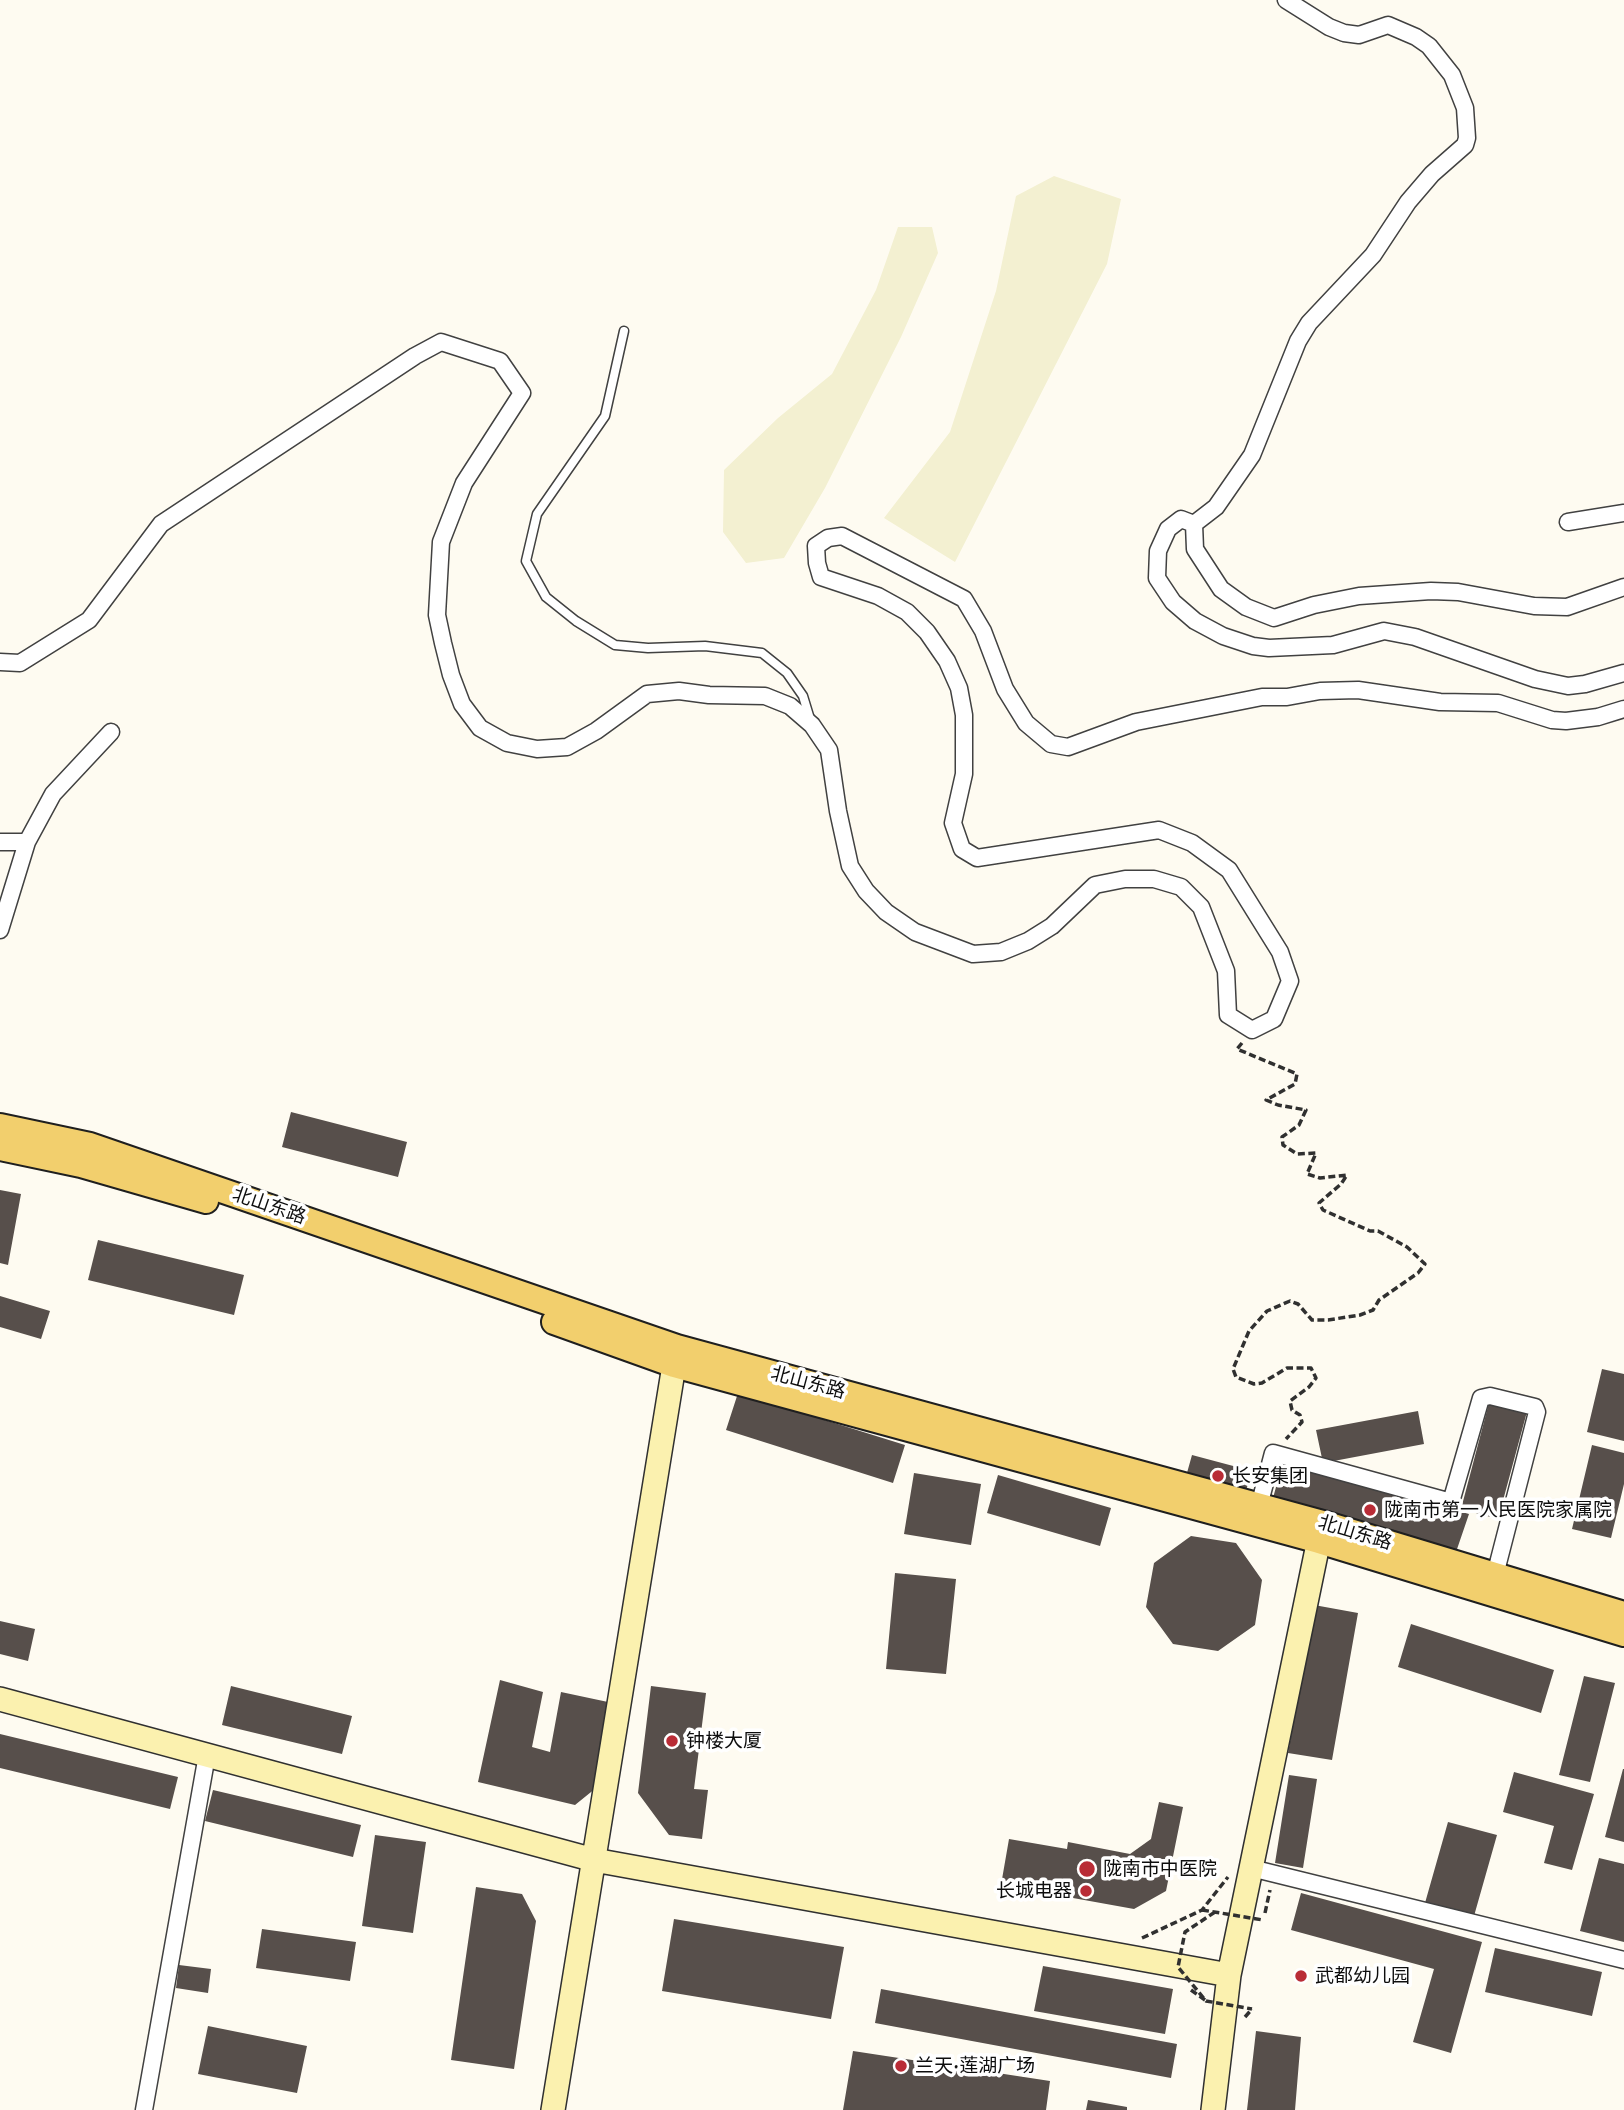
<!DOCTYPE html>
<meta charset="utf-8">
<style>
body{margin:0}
canvas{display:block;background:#fefbf1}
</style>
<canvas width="1624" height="2110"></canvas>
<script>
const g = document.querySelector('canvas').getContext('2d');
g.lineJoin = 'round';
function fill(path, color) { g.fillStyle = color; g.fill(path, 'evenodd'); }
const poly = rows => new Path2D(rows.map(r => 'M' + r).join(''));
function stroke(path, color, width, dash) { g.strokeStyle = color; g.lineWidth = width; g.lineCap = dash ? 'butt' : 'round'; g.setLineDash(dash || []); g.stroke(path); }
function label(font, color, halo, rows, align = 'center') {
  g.font = font + ' Literata,"Noto Sans SC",serif'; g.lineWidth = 7; g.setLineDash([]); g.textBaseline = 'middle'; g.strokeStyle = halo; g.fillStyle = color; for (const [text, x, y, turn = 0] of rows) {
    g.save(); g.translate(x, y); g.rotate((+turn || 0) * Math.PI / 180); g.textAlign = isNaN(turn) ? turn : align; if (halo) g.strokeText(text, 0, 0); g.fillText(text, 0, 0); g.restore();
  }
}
const farmland = poly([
 [1054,176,1121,199,1107,264,955,562,884,518,950,432,996,291,1016,196],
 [898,227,932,227,938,253,901,337,825,488,784,558,746,563,723,532,724,470,778,418,832,374,876,290]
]);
const building = poly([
 [291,1112,407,1142,398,1177,282,1147],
 [0,1190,21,1194,8,1265,0,1263],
 [98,1240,244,1275,234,1315,88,1280],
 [0,1296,50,1311,41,1339,0,1327],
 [1602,1369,1624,1374,1624,1441,1587,1432],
 [738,1393,905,1445,893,1483,726,1430],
 [1490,1399,1528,1408,1498,1519,1461,1509],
 [1418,1411,1424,1444,1323,1463,1316,1430],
 [1592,1445,1624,1453,1624,1484,1611,1538,1572,1529],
 [1192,1455,1252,1471,1244,1497,1185,1480],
 [1283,1462,1469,1514,1455,1555,1271,1505],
 [914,1473,981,1484,971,1545,904,1534],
 [998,1475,1111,1508,1100,1546,987,1513],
 [1191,1536,1236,1543,1262,1580,1255,1625,1218,1651,1173,1644,1146,1607,1154,1563],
 [895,1573,956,1579,946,1674,886,1669],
 [1314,1605,1358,1613,1332,1760,1288,1753],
 [0,1621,35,1629,28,1661,0,1654],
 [1411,1624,1554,1670,1541,1713,1398,1667],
 [1584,1676,1615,1683,1590,1782,1559,1775],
 [500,1680,543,1692,532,1747,550,1752,561,1692,608,1702,596,1788,575,1805,478,1782],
 [231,1686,352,1716,342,1754,222,1725],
 [651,1686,706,1693,694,1789,708,1790,702,1839,669,1835,638,1793],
 [0,1734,178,1777,170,1809,0,1768],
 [1623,1769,1624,1769,1624,1842,1605,1837],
 [1514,1772,1594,1794,1572,1870,1544,1863,1554,1826,1503,1812],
 [1289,1775,1317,1779,1303,1868,1275,1863],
 [213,1790,361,1825,353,1857,205,1821],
 [1159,1802,1183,1807,1166,1891,1134,1909,1001,1885,1009,1839,1067,1849,1068,1842,1130,1854,1151,1839],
 [1448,1822,1497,1835,1474,1916,1425,1903],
 [375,1835,426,1842,413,1933,362,1926],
 [1599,1858,1624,1864,1624,1942,1580,1931],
 [476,1887,522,1894,536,1921,514,2069,451,2060],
 [1301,1893,1482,1942,1451,2053,1413,2042,1434,1969,1291,1930],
 [674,1919,844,1947,831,2019,662,1991],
 [262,1929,356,1942,350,1981,256,1968],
 [1495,1948,1602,1972,1592,2016,1485,1992],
 [179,1965,211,1969,208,1993,176,1988],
 [1043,1966,1173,1989,1165,2034,1034,2011],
 [881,1989,1177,2044,1171,2078,875,2023],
 [208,2026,307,2046,297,2093,198,2074],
 [1256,2031,1301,2037,1295,2110,1247,2110],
 [853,2051,1050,2081,1046,2110,843,2110],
 [1088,2100,1127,2107,1127,2110,1086,2110]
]);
const path = poly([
 [1242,1043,1237,1049,1297,1074,1295,1084,1266,1100,1278,1105,1306,1110,1299,1125,1282,1137,1283,1145,1297,1154,1316,1153,1307,1174,1320,1178,1347,1175,1341,1184,1319,1203,1323,1210,1370,1231,1378,1231,1407,1247,1425,1264,1418,1273,1379,1300,1373,1310,1360,1315,1328,1320,1312,1320,1298,1304,1290,1301,1267,1311,1249,1331,1233,1369,1236,1377,1254,1384,1262,1383,1287,1368,1311,1368,1316,1378,1309,1387,1290,1401,1292,1410,1300,1415,1302,1422,1286,1439],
 [1265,1913,1270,1890],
 [1142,1938,1202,1910,1228,1877],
 [1191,1990,1205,2000],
 [1245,2017,1252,2009]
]);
const lane = poly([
 [624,331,605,416,537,514,526,561,546,597,576,621,615,645,648,648,705,646,762,653,787,673,803,696,810,719]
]);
const street = poly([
 [1568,522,1624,513],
 [1194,524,1216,507,1252,455,1298,341,1309,323,1373,255,1408,202,1432,174,1465,145,1467,138,1465,108,1452,75,1429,46,1416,37,1388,25,1359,35,1344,33,1329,27,1286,0],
 [1624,587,1567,607,1534,606,1458,592,1431,591,1359,596,1314,605,1274,618,1246,607,1221,589,1195,549,1194,524,1181,519,1168,529,1158,551,1157,578,1173,602,1195,621,1223,636,1253,646,1269,648,1333,645,1384,631,1415,637,1535,679,1568,686,1585,684,1624,673],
 [0,662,20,663,89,620,161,524,415,356,441,342,500,361,522,393,464,483,441,542,437,615,443,643,451,675,462,704,480,728,507,743,537,749,567,747,596,731,647,694,679,691,709,695,765,696,790,706,812,725,829,750,838,811,850,866,866,891,886,912,915,932,973,954,1001,952,1028,941,1052,926,1095,885,1125,879,1154,879,1181,887,1201,907,1226,971,1228,1015,1252,1030,1274,1019,1290,981,1280,952,1229,870,1192,843,1159,830,977,858,962,849,953,823,964,774,964,715,959,688,947,661,927,632,907,612,878,596,821,577,817,563,816,546,828,538,842,536,964,599,983,631,1005,689,1026,723,1051,744,1068,747,1136,722,1262,697,1287,697,1320,691,1358,690,1440,702,1498,703,1552,720,1566,721,1598,717,1624,709],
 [0,842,27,842],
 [0,930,27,842,53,794,111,732],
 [1259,1506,1273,1453,1451,1502,1481,1398,1490,1396,1535,1407,1537,1412,1495,1575],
 [1251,1868,1624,1960],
 [144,2110,207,1755]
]);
const secondary = poly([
 [0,1699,594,1860,1229,1975],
 [553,2110,677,1347],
 [1213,2110,1229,1975,1322,1525]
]);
const primary = poly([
 [0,1126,90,1145,677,1347,1323,1523,1624,1614],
 [0,1148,81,1165,206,1201],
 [554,1322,674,1365,1319,1541,1624,1634]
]);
const pathBridge = poly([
 [1202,1910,1263,1920],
 [1215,1912,1185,1932,1178,1967,1206,2001,1252,2009]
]);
const markers = [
 [1218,1476,7,"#b92c36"],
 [1370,1510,7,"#b92c36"],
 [672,1741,7,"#b92c36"],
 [1087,1869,9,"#b92c36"],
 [1086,1891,7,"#b92c36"],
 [1301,1976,7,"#b92c36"],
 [901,2066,7,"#b92c36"]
];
const streetNames = [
 ["北山东路",269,1206,19],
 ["北山东路",808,1383,15],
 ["北山东路",1355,1533,17]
];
const poiNames = [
 ["长安集团",1232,1476],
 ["陇南市第一人民医院家属院",1384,1510],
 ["钟楼大厦",686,1741],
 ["陇南市中医院",1103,1869],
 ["长城电器",1072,1891,"right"],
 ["武都幼儿园",1315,1976],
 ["兰天·莲湖广场",915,2066]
];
fill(farmland, '#f3f0d1');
fill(building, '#574f4b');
stroke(lane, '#414141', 11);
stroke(street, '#414141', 19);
stroke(secondary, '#303030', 26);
stroke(primary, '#1f1f1f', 28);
stroke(path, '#303030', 3.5, [7, 3.5]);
stroke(lane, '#fff', 8);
stroke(street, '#fff', 16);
stroke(secondary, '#fbf1af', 23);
stroke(primary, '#f2cf6d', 24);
stroke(pathBridge, '#303030', 3.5, [7, 3.5]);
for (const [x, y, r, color] of markers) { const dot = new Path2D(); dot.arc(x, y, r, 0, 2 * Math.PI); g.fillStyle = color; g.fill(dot); stroke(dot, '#fff', 2.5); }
label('19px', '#0e0e0e', '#fff', streetNames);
label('19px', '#0e0e0e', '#fff', poiNames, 'left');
</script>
